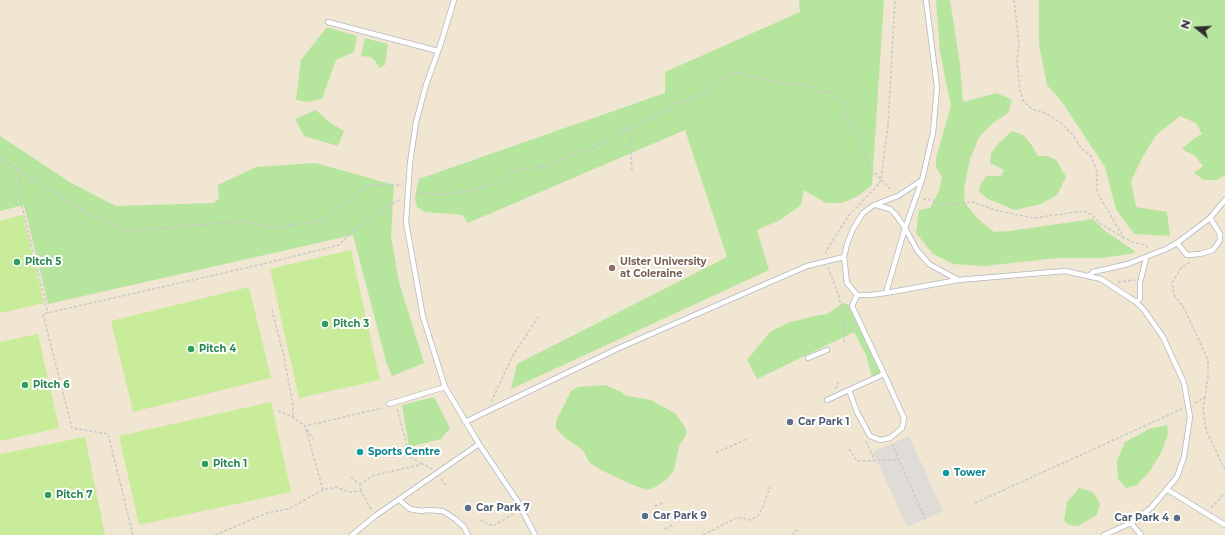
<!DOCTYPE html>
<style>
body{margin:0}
#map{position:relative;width:1225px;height:535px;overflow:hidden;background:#efe9e1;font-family:Montserrat,sans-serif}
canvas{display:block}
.north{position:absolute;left:1177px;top:8px;width:40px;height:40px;-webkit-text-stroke:3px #fff;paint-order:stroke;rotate:288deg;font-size:11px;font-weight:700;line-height:16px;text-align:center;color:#2e2e2e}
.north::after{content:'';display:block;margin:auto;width:14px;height:18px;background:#2e2e2e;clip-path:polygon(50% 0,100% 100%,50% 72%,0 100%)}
</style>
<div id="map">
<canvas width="1225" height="535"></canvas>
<div class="north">N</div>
</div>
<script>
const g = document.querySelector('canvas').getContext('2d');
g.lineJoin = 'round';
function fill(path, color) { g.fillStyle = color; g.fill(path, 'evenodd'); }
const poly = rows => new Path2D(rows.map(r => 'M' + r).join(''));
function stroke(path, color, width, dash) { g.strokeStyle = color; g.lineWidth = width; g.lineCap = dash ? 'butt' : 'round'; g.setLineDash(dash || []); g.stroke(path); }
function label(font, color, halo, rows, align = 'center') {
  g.font = font + ' Montserrat,sans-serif'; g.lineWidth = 4; g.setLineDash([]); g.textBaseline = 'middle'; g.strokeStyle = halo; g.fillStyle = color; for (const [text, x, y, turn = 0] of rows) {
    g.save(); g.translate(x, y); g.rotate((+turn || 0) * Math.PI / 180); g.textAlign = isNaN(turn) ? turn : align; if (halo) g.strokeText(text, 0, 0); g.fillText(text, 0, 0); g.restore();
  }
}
const education = poly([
 [0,0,1225,0,1225,535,0,535]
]);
const green = poly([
 [799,0,884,0,872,185,858,196,842,203,826,203,804,190,801,205,780,220,757,230,769,270,511,389,517,364,727,257,685,130,468,223,462,215,425,212,417,207,415,197,419,179,665,93,665,72,800,12],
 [936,0,950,0,960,64,963,102,997,93,1012,100,1008,113,993,123,979,137,970,159,964,189,965,203,978,219,994,232,1010,231,1093,219,1105,231,1136,252,1130,254,1100,258,1058,258,984,266,953,264,933,254,916,233,919,210,930,208,939,191,942,177,936,167,936,158,951,106,940,52],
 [1039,0,1225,0,1225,175,1217,180,1204,180,1194,173,1203,166,1195,156,1182,149,1192,140,1202,134,1196,123,1180,116,1157,134,1143,156,1131,181,1136,207,1167,212,1170,236,1134,234,1116,209,1105,167,1062,102,1047,85,1039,45],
 [327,27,357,36,354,52,336,60,322,99,307,102,296,100,301,60],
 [365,38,388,44,385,65,379,68,376,62,371,57,361,56],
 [316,110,329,122,344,131,338,146,304,136,295,119],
 [1012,131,1023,135,1031,144,1038,156,1047,156,1056,160,1066,177,1057,195,1041,204,1015,210,988,199,979,192,980,186,986,176,1001,176,1004,170,990,163,991,153,999,143],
 [0,136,71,183,116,206,214,203,219,198,218,185,256,167,316,163,394,185,391,236,399,282,424,363,392,376,386,361,353,235,48,304,24,205,0,211],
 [843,303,848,304,882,377,873,381,866,355,854,332,757,379,747,360,770,332,788,323,814,316,827,314],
 [605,385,619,391,627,396,651,400,676,414,686,429,686,435,679,446,674,470,666,480,655,487,647,490,635,486,599,469,589,462,583,450,564,437,556,428,556,421,571,391,578,387],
 [434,397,450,428,441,439,409,447,402,405],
 [1167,425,1168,434,1162,451,1150,471,1137,485,1126,488,1118,479,1117,461,1125,442,1149,429],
 [1079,488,1093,492,1100,504,1097,515,1078,526,1069,525,1064,521,1067,502]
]);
const pitch = poly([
 [23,215,44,303,0,313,0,221],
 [351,250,380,380,299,398,270,269],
 [249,287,271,378,133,412,111,321],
 [38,334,59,428,0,441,0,342],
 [271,402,291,492,139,525,119,436],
 [85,437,105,535,0,535,0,454]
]);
const plaza = poly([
 [909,436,943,511,907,527,873,452]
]);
const path = poly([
 [1014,0,1019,43,1017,62,1020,91,1024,102,1032,109,1045,113,1061,123,1073,135,1082,149,1091,156,1097,172,1097,192,1111,216,1124,238,1133,242,1145,245,1149,248],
 [632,127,631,151,632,170],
 [0,158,88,214,128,231,246,221,275,228,325,219,367,185,402,185],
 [20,171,18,190,48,313],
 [416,192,430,194,443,195,476,189,501,181,513,172,540,167,565,159,577,153,590,150,625,130,669,109,676,103,685,101,708,91,718,80,735,73,788,84,801,83,821,92,831,92,833,95,845,103,845,114,850,123,855,127,858,132,861,139,861,146,865,152,865,158,868,161,869,167,892,191],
 [923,199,930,200,944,205,973,202,995,210,1034,218,1084,211,1092,215,1101,224,1124,238],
 [826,254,826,251,849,215,879,184,881,179,888,125,895,0],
 [1190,262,1181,268,1172,283,1174,295,1184,308,1208,360,1208,377,1205,397,1195,403],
 [828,267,839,296,845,328,844,343],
 [1118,282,1135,280],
 [272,310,284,357,293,406,293,417],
 [835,389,839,380],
 [1205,397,1203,408,1206,430,1225,470],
 [491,402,513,355,539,316],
 [397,409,410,457,422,464],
 [278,411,293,417,305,426,313,439],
 [866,441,875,461],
 [892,444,925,519],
 [849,449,857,461,899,460],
 [716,453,749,438],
 [351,477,360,485,361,491],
 [441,479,447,486],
 [360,485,372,476,423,464,432,469],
 [323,490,305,426,383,408],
 [975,503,1182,409],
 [655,506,663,503],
 [1211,508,1225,493],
 [480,520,493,526,515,513],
 [665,529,672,525],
 [133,535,108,434,72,428,43,314,263,264,339,245,352,232,385,208,401,199],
 [215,535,267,513,288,509,323,490,336,487,349,492,361,491,372,511],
 [703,535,738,517,750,520,758,516,763,507,771,484],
 [794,535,793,533,798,530]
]);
const service = poly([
 [454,0,440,46,426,85,416,122,410,163,406,222,423,317,445,387,479,444,518,502,535,535],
 [328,22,438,51],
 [922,180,898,196,874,205,863,213,853,229,847,244,844,257,847,283,857,295,870,295,886,293,958,280,1065,271,1101,279,1136,302,1144,310,1163,337,1184,383,1190,417,1184,457,1177,477,1151,508,1131,523,1104,535],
 [876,205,890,209,896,215,905,228,917,250,929,264,958,280],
 [1177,243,1187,255,1200,254,1213,250,1220,240,1220,234,1210,218],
 [1089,276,1093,272,1128,264,1166,249,1177,243,1210,218,1225,200],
 [886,293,905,228,922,180,933,133,937,87,926,0],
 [1136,302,1140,299,1140,283,1146,258],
 [808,358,827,350],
 [849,390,857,412,870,436,880,440,890,438,902,428,904,418,884,374],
 [827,400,884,374,852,306,857,295],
 [389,404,445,387],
 [465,422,619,348,807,266,844,257],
 [1168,490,1225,525],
 [399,500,410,509,421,511,427,510,443,511,455,519,464,527,468,535],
 [1131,523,1141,535],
 [352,535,375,516,479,444]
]);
const markers = [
 [17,262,4,"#2e9e5b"],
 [612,268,4,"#8d6e63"],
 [325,324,4,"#2e9e5b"],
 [191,349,4,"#2e9e5b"],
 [25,385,4,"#2e9e5b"],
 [790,422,4,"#5c6f8a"],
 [360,452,4,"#0f9aa8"],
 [205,464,4,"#2e9e5b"],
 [946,473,4,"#0f9aa8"],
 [48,495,4,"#2e9e5b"],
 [468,508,4,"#5c6f8a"],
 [645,516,4,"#5c6f8a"],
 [1177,518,4,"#5c6f8a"]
];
const leisureNames = [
 ["Pitch 5",25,262],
 ["Pitch 3",333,324],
 ["Pitch 4",199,349],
 ["Pitch 6",33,385],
 ["Pitch 1",213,464],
 ["Pitch 7",56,495]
];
const educationNames = [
 ["Ulster University",620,262],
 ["at Coleraine",620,274]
];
const serviceNames = [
 ["Car Park 1",798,422],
 ["Car Park 7",476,508],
 ["Car Park 9",653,516],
 ["Car Park 4",1169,518,"right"]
];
const cultureNames = [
 ["Sports Centre",368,452],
 ["Tower",954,473]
];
fill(education, '#f0e6d1');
fill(green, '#b6e59e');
fill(pitch, '#c9ec9a');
fill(plaza, '#dfdcd8');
stroke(service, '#b4b7c1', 6);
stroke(path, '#c9c9c9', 1.5, [3, 2]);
stroke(service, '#fff', 4.5);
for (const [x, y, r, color] of markers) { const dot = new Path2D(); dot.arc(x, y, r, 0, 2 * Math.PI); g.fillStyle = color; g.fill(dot); stroke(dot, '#fff', 1.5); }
label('bold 10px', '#27864d', '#fff', leisureNames, 'left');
label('bold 10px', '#785e54', '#fff', educationNames, 'left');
label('bold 10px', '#4e5e75', '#fff', serviceNames, 'left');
label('bold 10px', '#0d838f', '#fff', cultureNames, 'left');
</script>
